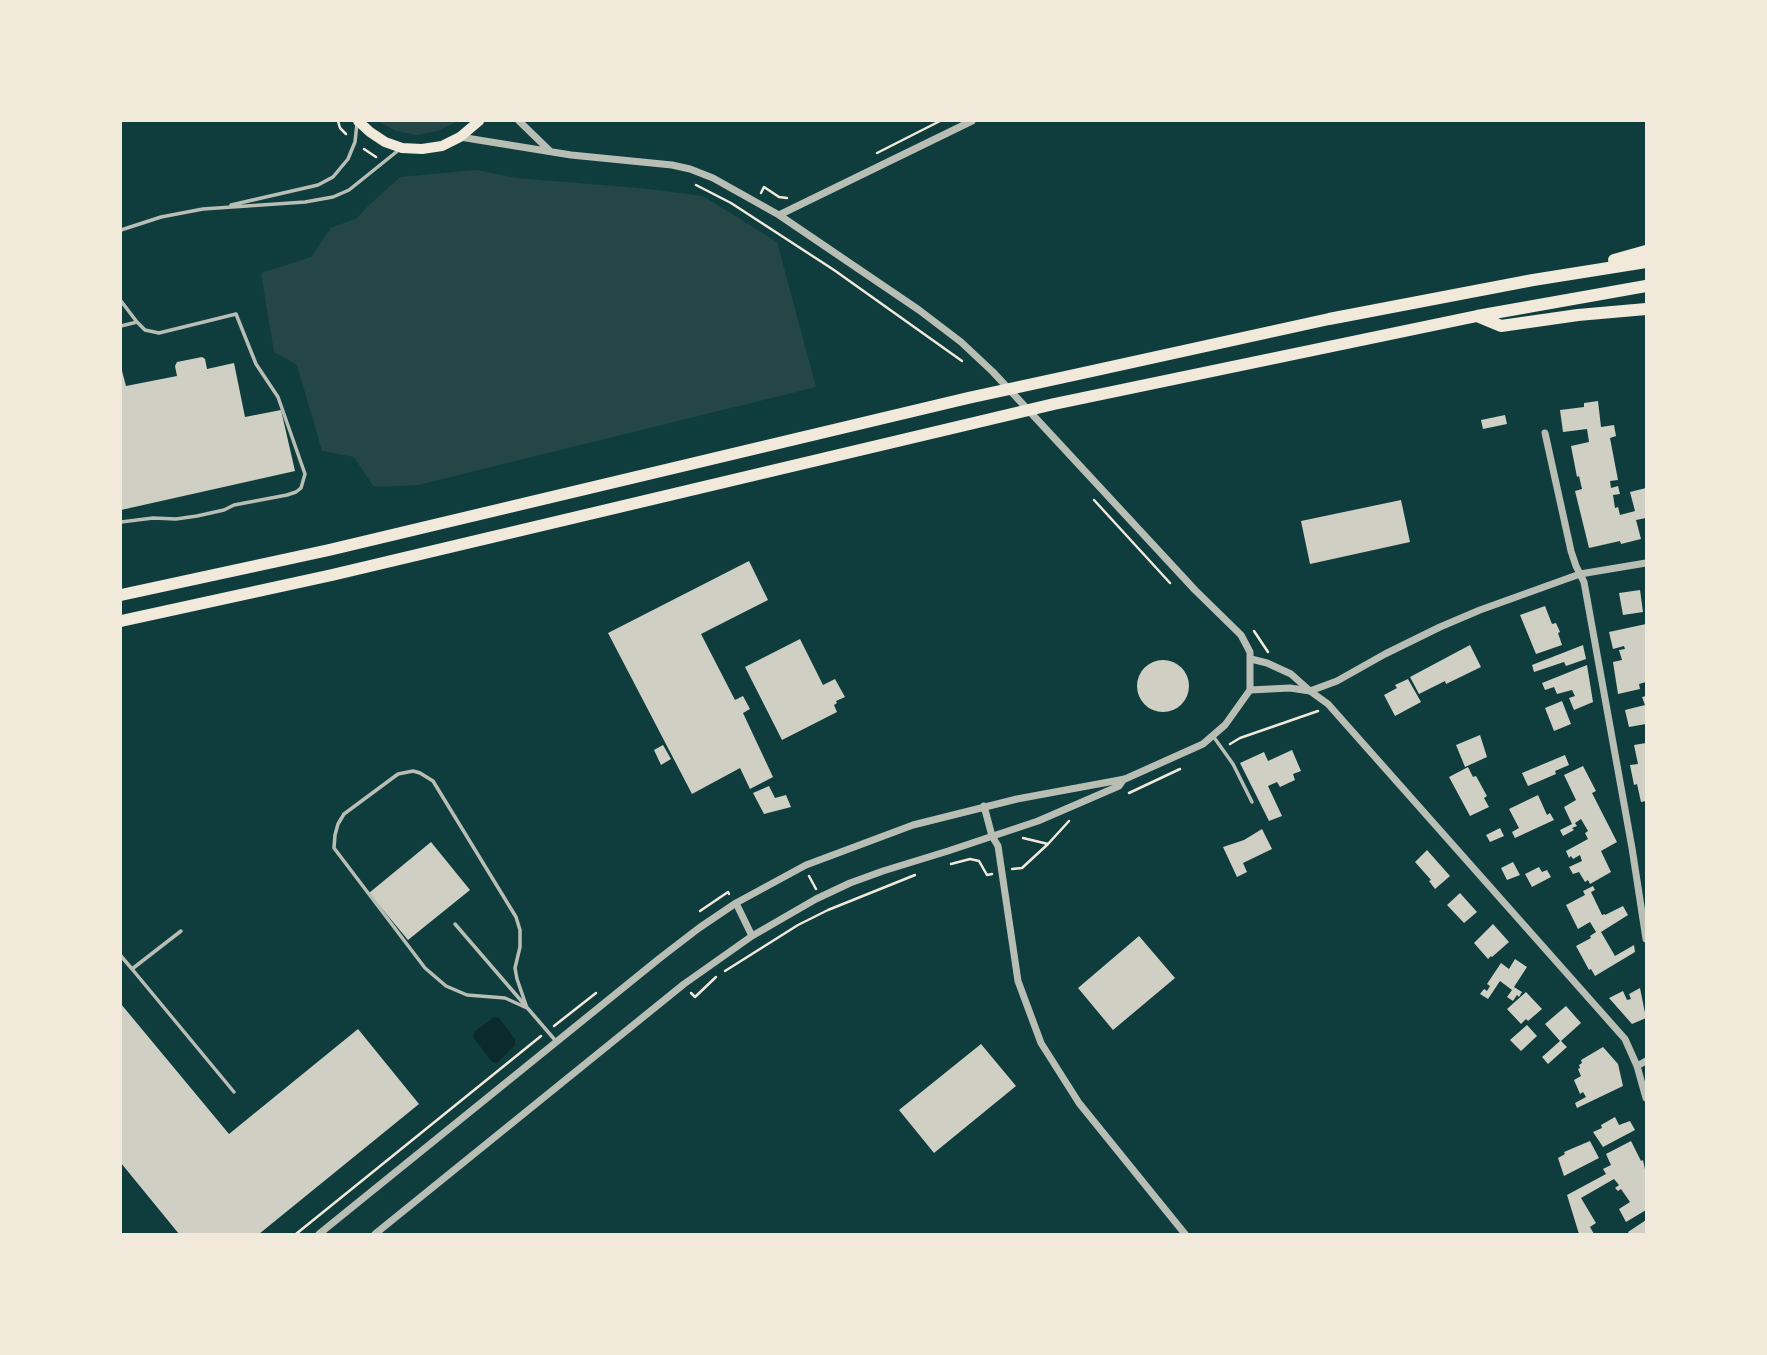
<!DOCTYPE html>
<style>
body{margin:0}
#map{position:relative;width:1767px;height:1355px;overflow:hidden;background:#0f3d3e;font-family:"DM Sans",sans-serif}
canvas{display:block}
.frame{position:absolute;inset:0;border:122px solid #f1e9da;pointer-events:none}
</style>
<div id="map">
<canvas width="1767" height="1355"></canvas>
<div class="frame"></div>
</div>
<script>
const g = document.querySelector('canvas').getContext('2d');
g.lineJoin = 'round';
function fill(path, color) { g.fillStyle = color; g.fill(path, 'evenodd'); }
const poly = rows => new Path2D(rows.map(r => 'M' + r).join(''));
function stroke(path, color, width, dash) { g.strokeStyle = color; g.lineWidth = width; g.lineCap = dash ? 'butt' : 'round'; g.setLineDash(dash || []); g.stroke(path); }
const green = poly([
 [377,121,458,121,438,131,417,135,396,131],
 [476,170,516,178,639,188,703,196,777,242,816,387,418,485,374,487,354,457,322,451,297,365,274,352,261,273,311,257,331,228,357,218,365,209,400,177]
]);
const water = poly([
 [494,1017,499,1018,515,1039,515,1045,497,1063,492,1062,473,1037,474,1032]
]);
const building = poly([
 [202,357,205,359,207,369,234,363,245,417,281,410,295,471,121,510,121,367,126,386,177,376,175,366,177,362],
 [1598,401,1601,427,1614,425,1616,436,1610,438,1618,480,1610,481,1611,488,1618,486,1620,494,1613,495,1615,508,1618,507,1620,515,1635,511,1630,492,1646,488,1646,518,1636,520,1641,539,1621,544,1620,541,1589,548,1575,491,1582,489,1579,476,1577,477,1571,446,1589,442,1587,429,1563,432,1560,410,1584,407,1584,403],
 [1505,415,1507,424,1483,429,1481,420],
 [1401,500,1410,542,1310,564,1301,521],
 [749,561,768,600,701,634,735,700,743,696,750,709,743,713,773,777,750,789,740,768,692,794,608,633],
 [1640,590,1643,612,1623,615,1619,593],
 [1545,606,1552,624,1556,623,1560,632,1558,633,1562,645,1536,654,1520,615],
 [1646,624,1646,682,1639,684,1640,689,1618,694,1613,662,1622,660,1619,650,1625,649,1624,646,1613,649,1609,632],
 [800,639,823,685,835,679,845,697,836,701,837,703,834,705,837,712,782,740,745,667],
 [1470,645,1481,667,1446,684,1445,681,1419,694,1410,677],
 [1583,645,1586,659,1566,666,1564,662,1534,672,1532,665],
 '1137 686a26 26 0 1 1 52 0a26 26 0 1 1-52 0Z',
 [1587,665,1593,702,1574,710,1569,698,1575,696,1572,690,1557,694,1554,687,1545,690,1542,683],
 [1408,679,1421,702,1395,716,1384,695,1397,688,1395,685],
 [1646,696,1646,724,1629,727,1625,710,1645,705,1642,697],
 [1562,701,1571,724,1554,731,1545,708],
 [1480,735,1487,757,1465,767,1456,745],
 [1646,743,1646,801,1641,802,1637,784,1634,785,1630,765,1638,764,1634,745],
 [663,745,671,759,661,765,654,750],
 [1292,750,1301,771,1293,774,1295,780,1280,787,1277,782,1268,786,1282,816,1269,821,1240,763,1264,752,1268,761],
 [1565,755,1569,765,1555,771,1556,774,1528,786,1522,773],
 [1583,766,1596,791,1592,793,1617,842,1601,851,1611,872,1590,884,1588,880,1585,882,1579,872,1573,874,1569,867,1582,861,1580,855,1573,859,1571,856,1569,858,1566,851,1588,839,1585,833,1588,831,1581,819,1575,823,1577,826,1572,828,1574,830,1563,836,1560,830,1572,824,1564,807,1576,800,1564,775],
 [1468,767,1473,777,1476,776,1487,796,1484,798,1489,807,1470,816,1449,777],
 [769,786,775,798,786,795,791,807,764,814,753,793],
 [1538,795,1547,815,1550,813,1554,820,1515,838,1512,832,1519,828,1509,809],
 [1500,828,1504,836,1490,842,1486,835],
 [1262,829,1272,849,1243,863,1247,872,1237,877,1223,847,1244,840],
 [431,842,470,890,408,940,369,893],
 [1427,850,1450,876,1435,889,1429,881,1431,880,1415,862],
 [1513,862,1520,875,1507,880,1501,868],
 [1539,867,1542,872,1547,870,1551,877,1532,887,1525,874],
 [1593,886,1595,890,1591,892,1602,915,1605,914,1605,915,1623,906,1628,915,1601,932,1615,956,1634,945,1635,952,1595,976,1591,969,1589,970,1576,946,1591,938,1590,936,1596,932,1590,922,1578,929,1566,905,1585,895,1583,891],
 [1460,893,1477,912,1464,923,1447,905],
 [1493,924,1509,942,1492,957,1491,956,1488,959,1474,943],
 [1139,936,1175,978,1113,1030,1078,988],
 [1515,959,1527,967,1514,987,1522,992,1519,997,1517,995,1513,1001,1507,997,1512,990,1500,981,1488,999,1480,994,1484,989,1487,991,1490,986,1487,984,1501,963,1509,969],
 [1640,988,1646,1018,1632,1024,1609,998,1623,991,1627,1000,1631,999,1629,994],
 [1526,992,1542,1009,1528,1021,1526,1019,1521,1024,1507,1009],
 [121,1004,229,1134,358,1029,419,1104,259,1234,179,1234,121,1163],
 [1566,1006,1581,1023,1561,1041,1567,1047,1548,1064,1542,1057,1560,1041,1545,1024],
 [1527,1025,1537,1036,1521,1051,1510,1040],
 [981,1044,1016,1086,934,1153,899,1110],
 [1603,1047,1618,1064,1623,1086,1577,1108,1575,1103,1586,1097,1583,1092,1580,1094,1574,1080,1581,1076,1578,1069,1580,1068,1579,1065,1582,1063,1581,1060],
 [1615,1117,1619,1125,1630,1121,1635,1130,1603,1147,1593,1132,1602,1128,1601,1125],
 [1590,1141,1599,1158,1564,1176,1558,1158,1565,1154,1564,1152],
 [1631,1141,1641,1161,1643,1160,1646,1174,1646,1210,1626,1222,1619,1209,1630,1202,1621,1189,1618,1191,1615,1188,1619,1185,1614,1179,1581,1198,1596,1223,1590,1227,1594,1234,1579,1234,1567,1195,1606,1174,1603,1169,1611,1165,1606,1154],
 [1646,1220,1646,1234,1629,1234,1628,1232]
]);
const path = poly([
 [338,121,340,128,346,134],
 [364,149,376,157],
 [877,153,940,121],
 [696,185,731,203,834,270,962,361],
 [761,193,764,187,779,197,787,198],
 [1094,500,1170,583],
 [1254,631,1268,652],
 [1230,744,1240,738,1318,711],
 [1129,793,1180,769],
 [1023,838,1048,844,1069,821],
 [951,864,970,859,979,861,987,875,992,874],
 [1012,869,1022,868,1048,844],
 [809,876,816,889],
 [700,911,728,892,729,894],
 [725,971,798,925,828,910,915,875],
 [691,993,695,997,716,977],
 [554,1026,596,993],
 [296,1234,541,1036]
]);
const service = poly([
 [231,205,318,185,333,177,348,159,355,142,357,123],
 [121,230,161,217,203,209,305,202,333,197,349,190,400,149],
 [121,301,137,322,145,330,159,333,236,314,256,364,278,397,305,474,301,488,296,492,287,495,234,505,224,510,197,516,176,519,153,518,121,522],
 [121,326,137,322],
 [1213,736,1233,764,1252,802],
 [413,771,420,773,433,781,516,917,520,930,520,947,515,968,517,979,527,1008,505,998,467,995,446,986,425,968,334,848,335,835,338,824,344,814,398,774,413,771],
 [455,924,555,1040],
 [181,931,132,969,234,1092],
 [121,956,132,969]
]);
const minor = poly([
 [519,121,550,151],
 [460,137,571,155,672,165,690,169,713,178,779,215,919,310,961,342,993,372,1195,590,1241,635,1250,652,1250,690],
 [779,215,972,121],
 [1545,433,1571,551,1576,566,1584,582,1632,848,1646,939],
 [1251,659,1267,663,1291,674,1310,691,1328,704,1625,1039,1637,1066,1646,1098],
 [1250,690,1290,688,1310,691,1337,681,1385,654,1440,627,1480,610,1580,574,1646,563],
 [984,806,992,836,998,846,1018,981,1041,1043,1079,1103,1185,1234],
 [736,903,752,936],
 [1637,1066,1646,1061],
 [319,1234,660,958,699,928,736,903,806,865,913,825,1017,799,1125,779,1203,744,1225,725,1250,690],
 [375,1234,684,984,752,936,816,899,850,883,883,871,948,851,1038,821,1119,786,1124,779]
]);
const secondary = poly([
 [358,121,370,132,385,142,402,148,422,149,442,146,460,137,479,121]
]);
const motorway = poly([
 [1614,260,1646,251],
 [1477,316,1501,326,1578,315,1646,309],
 [121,595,329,550,968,398,1074,375,1329,319,1533,280,1646,262],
 [121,621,332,575,1054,404,1477,316,1646,286]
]);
fill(green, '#244646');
fill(water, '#0a2a2b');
fill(building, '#cfcfc3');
stroke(path, '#f1e9da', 2.5);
stroke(service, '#b8beb3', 3.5);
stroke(minor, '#b8beb3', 7);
stroke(secondary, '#f1e9da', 10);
stroke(motorway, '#f1e9da', 12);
</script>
